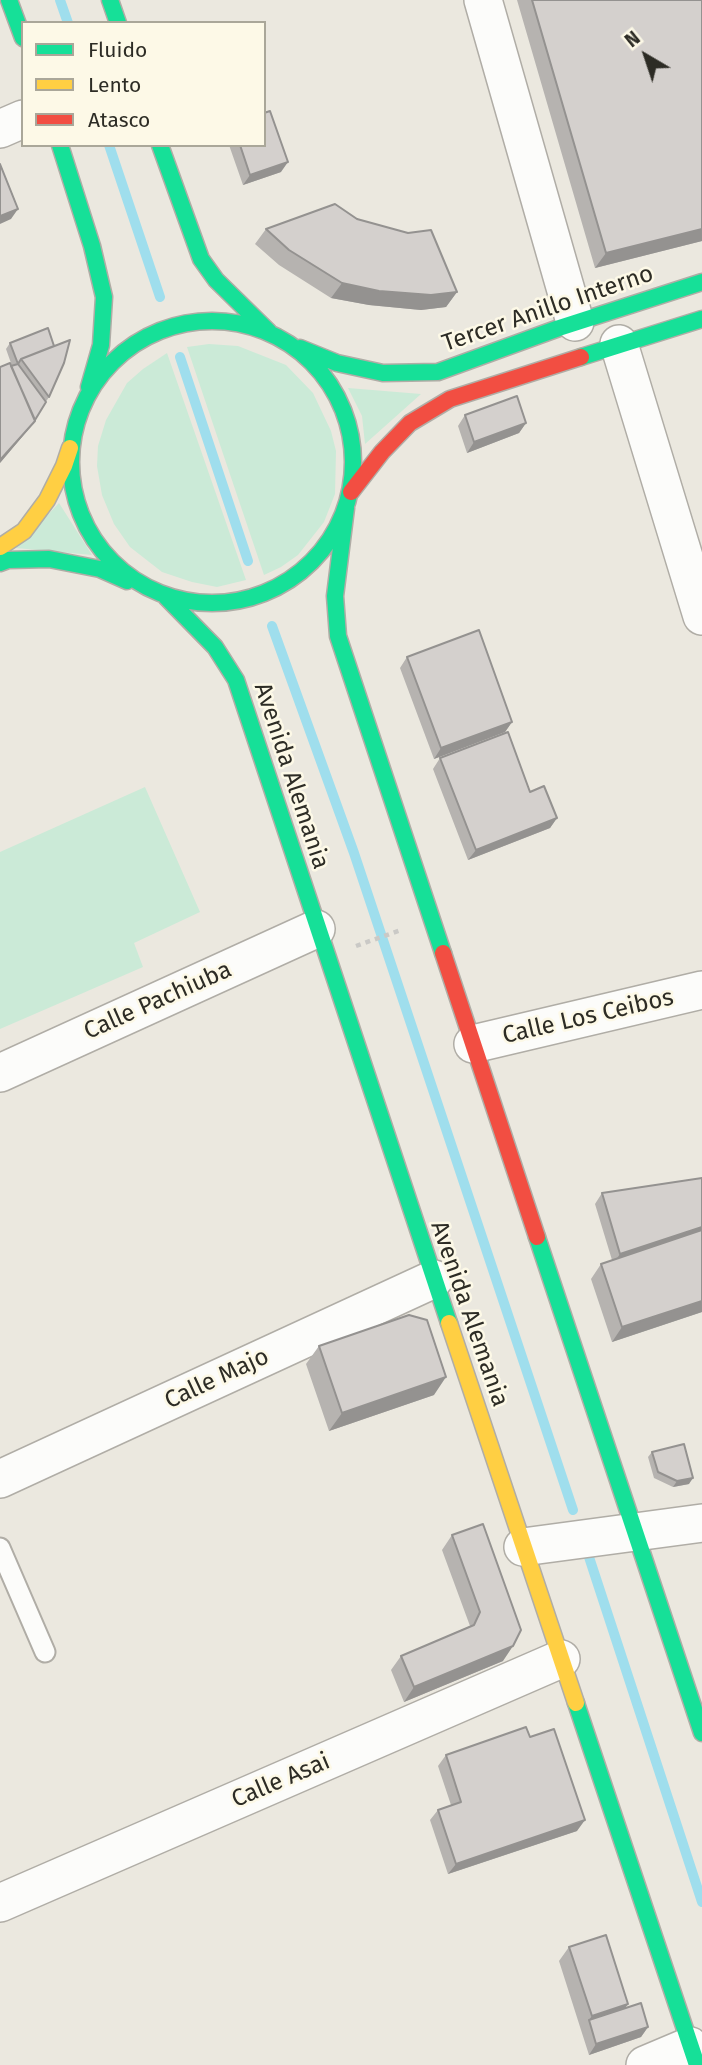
<!DOCTYPE html>
<style>
body{margin:0}
#map{position:relative;width:702px;height:2065px;overflow:hidden;background:#ebe8df;font-family:"Fira Sans",sans-serif}
canvas{display:block}
.legend{position:absolute;left:21px;top:21px;width:245px;height:126px;box-sizing:border-box;background:#fdf9e7;border:2px solid #aaa799;margin:0;padding:9px 12px;list-style:none;font-size:21px;color:#2d2c25}
.legend li{display:flex;align-items:center;gap:14px;height:35px}
.legend b{width:35px;border:2px solid #aaa799}
.north{position:absolute;left:611px;top:21px;width:70px;height:70px;-webkit-text-stroke:5px #fdf9e7;paint-order:stroke;rotate:321deg;font-size:19px;font-weight:700;line-height:28px;text-align:center;color:#2d2c25}
.north::after{content:'';display:block;margin:auto;width:24px;height:32px;background:#2d2c25;clip-path:polygon(50% 0,100% 100%,50% 72%,0 100%)}
</style>
<div id="map">
<canvas width="702" height="2065"></canvas>
<ul class="legend">
<li><b style="height:9px;background:#16e098"></b>Fluido</li>
<li><b style="height:9px;background:#ffcf43"></b>Lento</li>
<li><b style="height:9px;background:#f24e42"></b>Atasco</li>
</ul>
<div class="north">N</div>
</div>
<script>
const g = document.querySelector('canvas').getContext('2d');
g.lineJoin = 'round';
function fill(path, color) { g.fillStyle = color; g.fill(path, 'evenodd'); }
const poly = rows => new Path2D(rows.map(r => 'M' + r).join(''));
function stroke(path, color, width, dash) { g.strokeStyle = color; g.lineWidth = width; g.lineCap = dash ? 'butt' : 'round'; g.setLineDash(dash || []); g.stroke(path); }
function label(font, color, halo, rows, align = 'center') {
  g.font = font + ' "Fira Sans",sans-serif'; g.lineWidth = 5; g.setLineDash([]); g.textBaseline = 'middle'; g.strokeStyle = halo; g.fillStyle = color; for (const [text, x, y, turn = 0] of rows) {
    g.save(); g.translate(x, y); g.rotate((+turn || 0) * Math.PI / 180); g.textAlign = isNaN(turn) ? turn : align; if (halo) g.strokeText(text, 0, 0); g.fillText(text, 0, 0); g.restore();
  }
}
const green = poly([
 [209,344,238,346,286,365,313,393,331,431,336,451,335,494,324,522,298,555,281,567,264,575,187,347],
 [167,353,246,580,217,587,192,582,162,572,130,547,114,524,102,495,97,466,98,446,106,420,127,383,143,369],
 [348,388,421,394,365,444,362,416],
 [59,503,92,555,16,548],
 [145,787,200,912,134,943,143,967,0,1029,0,852]
]);
const stream = poly([
 [60,0,68,23],
 [109,145,160,297],
 [180,357,248,561],
 [272,626,354,853,573,1510],
 [588,1554,702,1902]
]);
const path = poly([
 [356,946,401,930]
]);
const lane = poly([
 [0,1548,45,1652]
]);
const street = poly([
 [483,0,575,322],
 [0,129,23,119],
 [619,344,702,616],
 [473,1044,702,990],
 [0,1073,316,929],
 [0,1479,434,1279],
 [523,1547,702,1523],
 [0,1903,561,1659],
 [645,2065,690,2046]
]);
const fast = poly([
 [9,0,23,38],
 [110,0,118,23],
 [60,145,92,246,104,297,101,345,89,387],
 [160,145,201,259,216,280,269,332],
 '71 462a141 141 0 1 1 282 0a141 141 0 1 1-282 0Z',
 [300,348,337,363,383,373,438,372,559,328,702,282],
 [581,357,702,319],
 [346,508,335,596,338,636,443,953],
 [0,563,8,560,49,559,100,569,127,581],
 [166,597,215,647,236,680,449,1323],
 [537,1237,702,1733],
 [576,1703,697,2065]
]);
const slow = poly([
 [0,547,24,531,47,500,64,466,70,448],
 [449,1323,576,1703]
]);
const jam = poly([
 [351,492,382,452,410,423,450,399,581,357],
 [443,953,537,1237]
]);
const wall = poly([
 [517,0,702,0,702,241,595,268],
 [229,145,264,145,281,172,243,185],
 [266,229,457,292,446,307,421,310,369,305,331,298,279,265,255,244],
 [10,343,49,397,27,431,0,463,11,366,12,366,6,349],
 [465,415,526,423,519,433,467,453,458,426],
 [407,657,512,722,505,732,434,759,400,668],
 [440,758,530,792,557,818,550,828,468,860,433,769],
 [602,1193,702,1312,612,1342,591,1279,601,1264,612,1260,595,1204],
 [319,1346,434,1395,329,1431,306,1364],
 [652,1452,689,1484,673,1487,654,1478,648,1457],
 [452,1535,503,1661,404,1702,391,1670,401,1656,470,1626,442,1550],
 [530,1737,577,1831,448,1874,430,1820,438,1810,451,1805,438,1766,446,1755],
 [569,1947,628,2004,625,2008,648,2027,641,2037,589,2055,559,1961]
]);
const shadedWall = poly([
 [288,162,281,172,243,185,250,175],
 [18,209,11,219,0,224,0,216],
 [702,229,702,241,595,268,606,253],
 [342,283,457,292,446,307,421,310,369,305,331,298],
 [35,421,27,431,0,463,0,460],
 [526,423,519,433,467,453,474,442],
 [512,722,505,732,434,759,441,748],
 [557,818,550,828,468,860,476,850],
 [702,1227,702,1235,613,1264,620,1254],
 [702,1301,702,1312,612,1342,622,1327],
 [446,1377,434,1395,329,1431,342,1413],
 [693,1478,689,1484,673,1487,677,1481],
 [513,1646,503,1661,404,1702,414,1687],
 [585,1820,577,1831,448,1874,456,1864],
 [628,2004,618,2018,589,2020,592,2016],
 [648,2027,641,2037,589,2055,596,2044]
]);
const building = poly([
 [532,0,702,0,702,229,606,253,532,0],
 [270,111,288,162,250,175,240,145,264,145,264,113,270,111],
 [0,164,18,209,0,216,0,164],
 [335,204,357,219,408,233,431,230,457,292,431,295,379,291,342,283,289,250,266,229,335,204],
 [48,328,54,346,21,359,18,364,10,343,48,328],
 [70,340,64,363,49,397,21,359,70,340],
 [10,363,35,421,0,460,0,367,10,363],
 [18,364,46,402,35,420,11,366,18,364],
 [517,396,526,423,474,442,465,415,517,396],
 [479,630,512,722,441,748,407,657,479,630],
 [508,732,530,792,544,786,557,818,476,850,440,758,508,732],
 [702,1178,702,1227,620,1254,602,1193,702,1178],
 [702,1230,702,1301,622,1327,601,1264,702,1230],
 [409,1315,427,1320,446,1377,342,1413,319,1346,409,1315],
 [684,1444,693,1478,677,1481,658,1472,652,1452,684,1444],
 [483,1524,521,1630,513,1646,414,1687,401,1656,474,1625,480,1612,452,1535,483,1524],
 [526,1727,530,1737,554,1729,585,1820,456,1864,438,1810,461,1802,446,1755,526,1727],
 [606,1935,628,2004,592,2016,569,1947,606,1935],
 [641,2003,648,2027,596,2044,589,2020,641,2003]
]);
const streetNames = [
 ["Tercer Anillo Interno",548,309,-19],
 ["Avenida Alemania",291,776,72],
 ["Calle Pachiuba",158,1001,-24],
 ["Calle Los Ceibos",588,1017,-13],
 ["Avenida Alemania",469,1314,71],
 ["Calle Majo",217,1379,-25],
 ["Calle Asai",281,1781,-23]
];
fill(green, '#cbead7');
stroke(stream, '#9fdeed', 10);
stroke(lane, '#b0ada6', 23);
stroke(street, '#b0ada6', 40);
stroke(fast, '#b0ada6', 19);
stroke(slow, '#b0ada6', 19);
stroke(jam, '#b0ada6', 19);
stroke(path, '#cac9c6', 4.5, [5, 5]);
stroke(lane, '#fcfcfa', 19);
stroke(street, '#fcfcfa', 37);
stroke(fast, '#16e098', 16);
stroke(slow, '#ffcf43', 16);
stroke(jam, '#f24e42', 16);
fill(wall, '#b6b3b0');
fill(shadedWall, '#949290');
fill(building, '#d4d0cd');
stroke(building, '#949290', 2);
label('24px', '#2d2c25', '#fdf9e7', streetNames);
</script>
